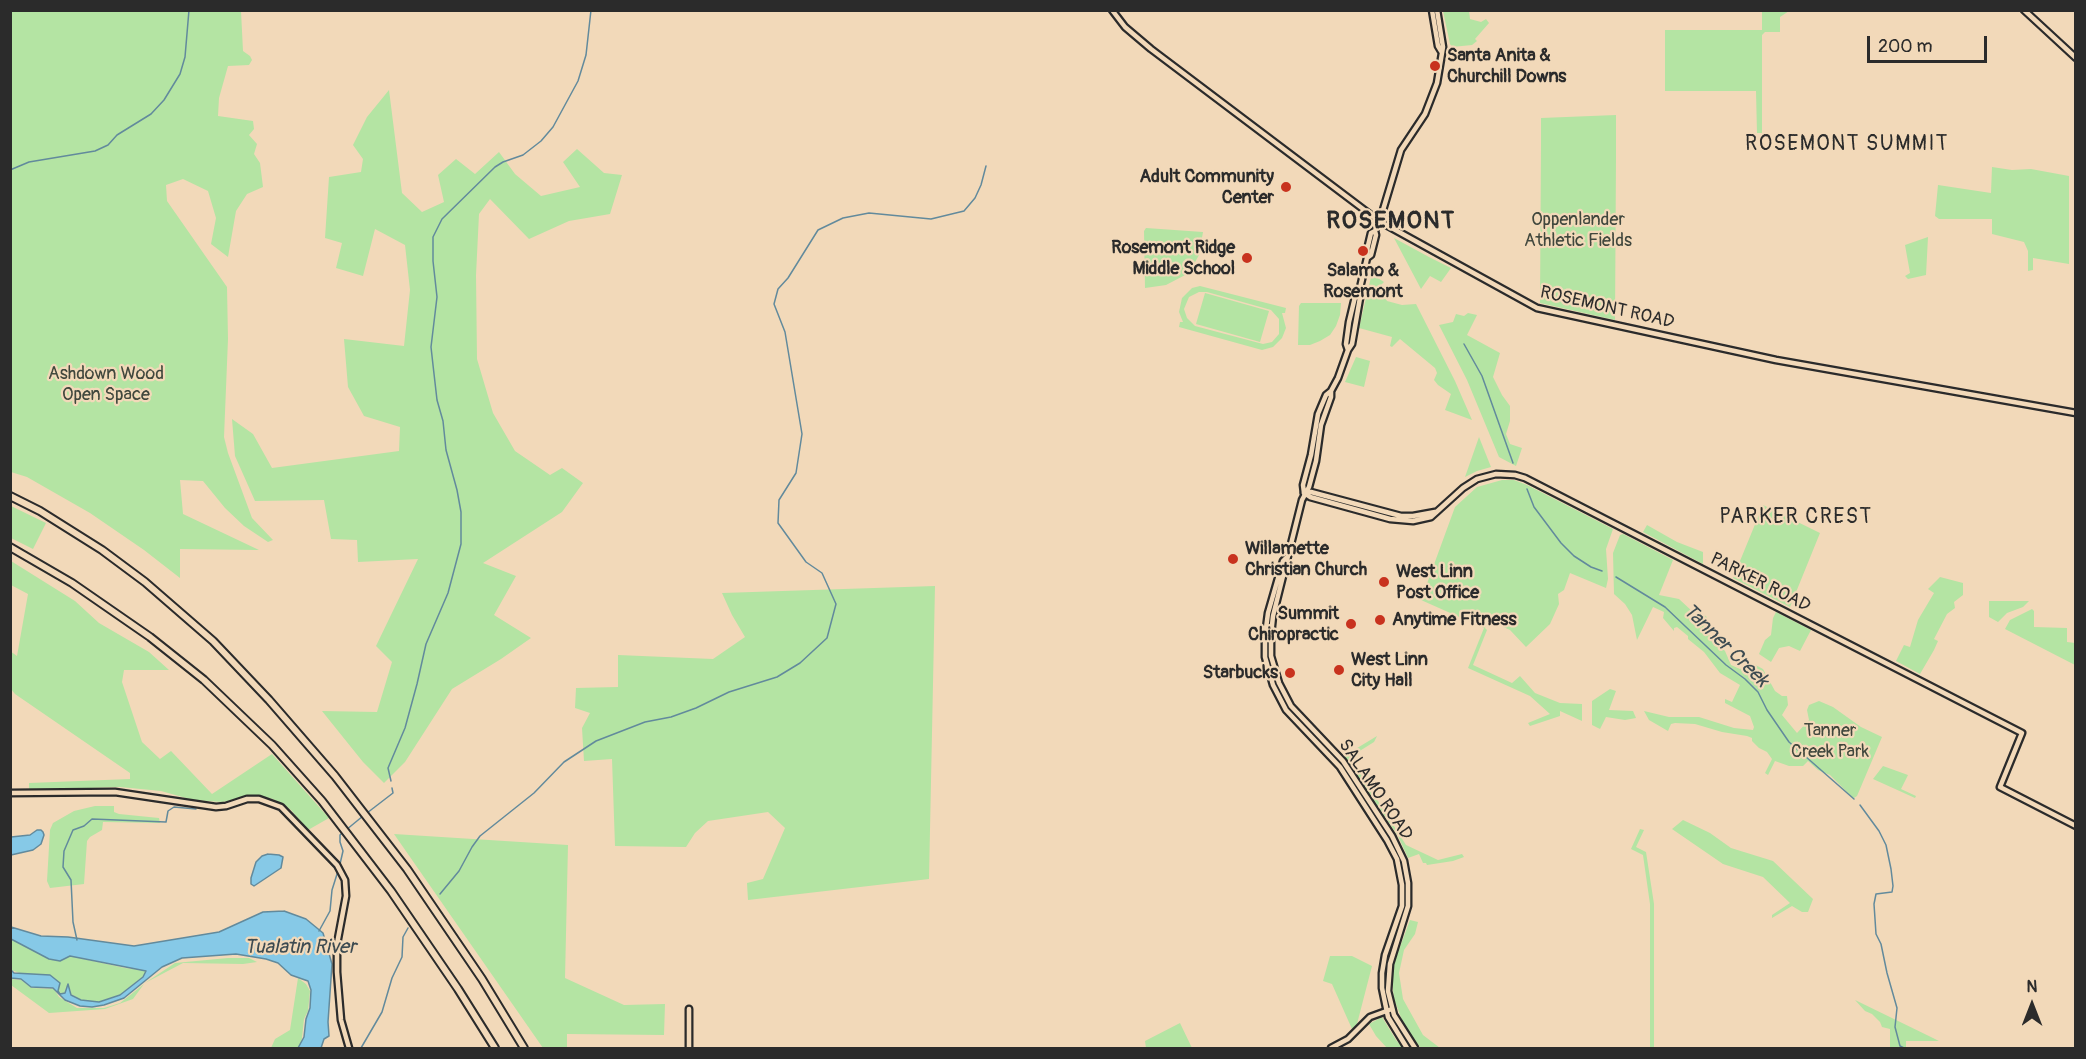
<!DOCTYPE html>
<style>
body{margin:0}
#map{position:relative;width:2086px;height:1059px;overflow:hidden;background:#f2d9b9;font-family:Pangolin,sans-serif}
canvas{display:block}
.frame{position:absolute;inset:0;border:12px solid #2b2b2b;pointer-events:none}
.north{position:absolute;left:2002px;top:975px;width:60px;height:60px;-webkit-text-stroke:4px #f2d9b9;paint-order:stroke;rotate:0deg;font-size:16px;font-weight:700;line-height:24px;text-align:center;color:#2b2b2b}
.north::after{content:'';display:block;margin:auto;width:21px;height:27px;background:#2b2b2b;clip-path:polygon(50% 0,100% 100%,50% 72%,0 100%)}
.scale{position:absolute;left:1867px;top:36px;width:120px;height:27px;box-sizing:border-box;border:3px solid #2b2b2b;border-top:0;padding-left:8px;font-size:18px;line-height:21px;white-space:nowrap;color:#2b2b2b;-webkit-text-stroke:4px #f2d9b9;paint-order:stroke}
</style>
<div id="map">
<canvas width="2086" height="1059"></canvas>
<div class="frame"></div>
<div class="north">N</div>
<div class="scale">200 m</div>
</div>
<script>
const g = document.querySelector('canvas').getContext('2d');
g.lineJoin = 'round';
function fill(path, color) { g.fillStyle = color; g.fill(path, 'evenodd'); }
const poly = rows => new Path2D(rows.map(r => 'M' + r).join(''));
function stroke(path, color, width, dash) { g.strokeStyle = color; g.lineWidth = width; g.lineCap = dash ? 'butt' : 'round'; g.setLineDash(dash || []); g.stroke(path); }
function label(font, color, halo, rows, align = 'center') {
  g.font = font + ' Pangolin,sans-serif'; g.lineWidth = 4.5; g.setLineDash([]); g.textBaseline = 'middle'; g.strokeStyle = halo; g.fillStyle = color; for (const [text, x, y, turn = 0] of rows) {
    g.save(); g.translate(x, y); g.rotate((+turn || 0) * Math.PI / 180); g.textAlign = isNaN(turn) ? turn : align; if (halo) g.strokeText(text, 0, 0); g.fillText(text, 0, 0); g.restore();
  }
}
const green = poly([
 [11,10,241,11,243,51,250,56,252,60,249,65,228,66,219,98,218,116,253,121,254,129,249,135,257,144,254,154,260,163,263,187,247,194,236,211,228,257,211,244,216,218,208,191,183,179,166,185,167,201,227,287,228,339,224,437,228,453,252,518,273,540,268,542,244,526,225,508,203,481,180,480,183,514,259,550,180,549,180,578,144,550,90,513,27,477,11,472],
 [1443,11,1469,11,1470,19,1481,22,1486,19,1489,23,1475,39,1477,41,1472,45,1452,47,1450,44],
 [1762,11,1789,11,1780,17,1780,32,1765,32,1762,35,1762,133,1757,133,1756,91,1665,91,1665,30,1762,30],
 [389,90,402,193,422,212,444,202,438,175,456,159,475,174,499,152,515,174,541,196,580,187,563,162,577,149,604,173,622,175,610,214,569,221,529,239,490,199,479,214,476,275,477,359,493,413,515,451,550,475,562,468,583,483,562,512,483,563,516,576,494,615,531,638,501,659,452,689,405,762,384,783,363,762,322,711,377,712,392,662,376,646,418,559,358,562,357,540,331,539,324,500,255,501,235,456,232,419,253,434,272,468,399,451,400,427,364,416,348,387,344,339,404,346,410,290,405,245,375,229,363,276,336,268,342,243,325,238,329,177,361,172,363,159,353,145,367,117],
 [1616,115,1616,157,1615,320,1540,303,1541,145,1541,118],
 [1992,167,2012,170,2031,169,2069,176,2069,264,2033,258,2033,270,2028,271,2028,251,2024,242,1992,234,1992,219,1939,219,1935,216,1938,185,1991,193],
 [1146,228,1203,232,1199,255,1189,273,1166,285,1145,288,1144,231],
 [1928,237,1926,275,1908,279,1905,276,1910,273,1905,245],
 [1394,238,1429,257,1451,268,1441,282,1430,276,1421,289],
 [1373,275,1384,282,1379,287,1387,301,1402,305,1416,304,1455,381,1472,420,1445,410,1451,394,1438,385,1434,380,1437,373,1435,368,1400,339,1392,347,1390,346,1392,337,1359,328,1371,277],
 [1200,286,1286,308,1285,313,1282,313,1286,328,1282,338,1273,347,1262,350,1179,327,1180,322,1183,322,1179,312,1182,298,1192,288],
 [1199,292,1207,292,1271,310,1279,319,1279,334,1272,342,1263,344,1195,326,1187,318,1184,309,1189,297],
 [1205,293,1269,311,1260,342,1196,324],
 [1301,303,1341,303,1340,315,1336,326,1330,335,1320,341,1310,345,1298,345,1299,306],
 [1468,313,1477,315,1467,335,1500,353,1493,377,1502,395,1510,406,1510,421,1506,434,1510,444,1522,448,1516,466,1499,457,1467,380,1439,325,1453,322,1456,314,1464,316],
 [1356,357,1370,361,1364,387,1345,382],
 [1479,437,1491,467,1477,471,1465,477],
 [1502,480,1514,480,1527,485,1613,529,1606,549,1608,579,1606,588,1570,573,1564,590,1558,594,1559,604,1550,624,1526,647,1510,630,1488,620,1485,628,1487,630,1473,665,1512,683,1520,676,1535,693,1560,703,1582,704,1582,721,1560,711,1560,716,1530,726,1528,723,1550,714,1530,696,1468,668,1484,628,1421,600,1455,507,1477,487],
 [1763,505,1820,533,1790,607,1733,578],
 [11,506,46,523,33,549,11,538],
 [1647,525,1677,542,1703,552,1703,564,1643,532],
 [1623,534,1673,560,1659,595,1679,599,1693,612,1706,616,1709,622,1705,630,1725,651,1731,665,1740,669,1752,663,1763,669,1775,691,1782,696,1787,696,1788,705,1782,715,1797,733,1809,720,1807,710,1809,705,1819,701,1833,707,1861,727,1882,737,1857,796,1854,798,1852,797,1830,775,1818,770,1808,761,1803,766,1789,766,1775,761,1768,775,1765,773,1772,759,1767,752,1759,748,1752,741,1752,738,1747,736,1722,732,1695,724,1675,723,1671,724,1668,731,1649,720,1644,711,1669,717,1699,717,1734,728,1753,730,1754,727,1750,716,1725,703,1725,699,1732,702,1740,685,1720,673,1704,652,1688,639,1688,636,1677,627,1674,628,1674,631,1663,618,1664,612,1653,607,1637,640,1632,615,1625,604,1614,594,1613,553,1620,535],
 [11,561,75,601,99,623,149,652,169,670,124,670,122,682,142,742,160,759,171,751,212,794,272,754,329,818,308,830,291,810,273,799,258,796,222,802,193,800,161,791,120,787,29,790,29,783,130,779,130,773,15,694,11,689,10,651,17,656,28,594,11,585],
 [1940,577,1963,583,1963,595,1954,602,1955,608,1947,614,1934,639,1938,641,1934,650,1920,674,1896,661,1904,645,1910,647,1918,620,1934,593,1928,589],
 [935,586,929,879,748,900,747,883,763,879,785,828,768,812,708,821,695,833,686,847,615,846,612,759,584,761,582,728,590,713,575,708,576,688,618,687,618,655,713,659,745,637,732,615,722,593],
 [1989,601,2029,601,2023,607,2007,613,1998,622,1989,617],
 [2032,609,2034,611,2034,627,2067,628,2067,642,2075,643,2075,665,2005,629,2010,620],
 [1776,612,1811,630,1800,651,1789,646,1779,648,1771,662,1759,654,1765,640,1771,635,1773,618],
 [1610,689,1616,691,1609,710,1633,711,1636,718,1625,720,1606,717,1600,729,1592,725,1592,701],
 [1377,736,1374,742,1350,757,1406,845,1438,860,1462,854,1464,857,1453,861,1427,865,1426,863,1423,863,1419,854,1408,858,1398,836,1344,756],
 [1883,766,1908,775,1901,789,1916,796,1915,798,1873,779],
 [95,806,114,806,114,812,119,814,159,818,160,823,103,822,102,830,90,837,87,841,84,884,50,888,47,881,50,830,53,823,74,811],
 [1683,820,1710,833,1731,848,1773,861,1813,899,1808,912,1802,912,1792,906,1772,918,1772,915,1790,903,1763,877,1723,864,1672,829],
 [1640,829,1644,830,1636,847,1646,852,1654,904,1654,1048,1650,1048,1650,904,1643,855,1631,849],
 [394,834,568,845,565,978,624,1005,665,1004,664,1035,567,1034,567,1048,543,1048],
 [1410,920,1418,922,1415,934,1404,950,1399,973,1403,999,1423,1035,1440,1048,1421,1048,1405,1028,1394,999,1392,981,1394,963],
 [11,939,60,961,70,956,125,968,143,970,146,971,146,974,120,995,99,1002,81,1000,71,994,70,989,66,987,65,993,62,994,58,991,59,986,11,970],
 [1330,956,1352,956,1372,966,1357,1024,1352,1029,1332,984,1323,981],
 [228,958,249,958,257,962,243,964,183,963,145,983,175,963],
 [298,978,306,984,310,991,308,1011,304,1019,301,1047,299,1048,271,1048,275,1039,290,1030],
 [11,979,21,980,32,988,54,989,59,997,77,1008,104,1008,120,1003,144,984,133,999,105,1009,49,1013,11,985],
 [1855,1000,1933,1038,1939,1041,1906,1041,1906,1048,1890,1048,1890,1029,1882,1027,1880,1022,1872,1014,1865,1011],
 [1382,1017,1396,1040,1403,1048,1387,1048,1376,1036,1369,1024],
 [1180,1023,1192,1048,1146,1048,1145,1041]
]);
const water = poly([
 [37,830,41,830,43,832,44,835,41,844,33,850,11,855,11,837,30,835,37,830],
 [268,854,279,855,283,857,281,868,254,886,251,884,251,878,256,862,262,856,268,854],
 [284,911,306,919,323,933,332,964,328,1022,329,1036,324,1039,321,1048,298,1048,304,1037,306,1019,310,1008,311,990,308,981,291,975,278,963,266,959,236,954,182,958,162,967,124,998,104,1005,92,1007,80,1006,65,1000,53,988,31,987,21,979,11,978,11,970,14,973,50,975,60,983,58,991,60,994,65,993,68,984,71,995,81,1000,99,1002,120,995,143,977,146,971,70,956,60,961,49,959,11,939,11,927,41,936,68,937,134,946,219,932,263,912,284,911]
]);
const stream = poly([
 [10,170,29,162,95,151,108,145,117,135,151,114,164,100,180,74,185,57,189,10],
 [1464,344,1482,376,1513,463],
 [1527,489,1534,507,1561,543,1574,556,1591,567,1602,571],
 [1616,577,1665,607,1726,665,1745,679,1758,692,1767,710,1789,742,1854,799],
 [391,781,388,768,405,728,417,684,426,644,448,593,461,544,461,512,457,490,446,450,443,421,437,400,433,365,431,347,437,297,433,261,433,237,442,219,495,167,503,162,523,155,541,141,553,127,578,81,586,55,591,10],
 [1860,805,1879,831,1886,845,1891,869,1893,886,1892,892,1876,894,1874,904,1876,934,1881,944,1887,973,1897,1008,1895,1027,1900,1046,1904,1048],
 [367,813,393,793,392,788],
 [346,830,363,816],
 [340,864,343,851,340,842,340,835,342,833],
 [440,894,459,871,472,847,480,836,534,793,564,762,596,741,645,722,671,717,696,708,729,692,777,677,800,663,827,638,836,604,822,573,806,562,778,523,779,500,796,473,802,434,785,332,774,304,778,289,788,278,818,230,843,218,869,213,931,219,964,211,975,198,981,185,986,166],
 [319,931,330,911,332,890,338,871],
 [77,940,73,922,71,880,63,867,64,851,73,830,84,826,92,819,166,822,168,811,174,807,196,809],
 [361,1048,382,1012,392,978,402,957,403,937,408,928]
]);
const tertiary = poly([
 [2024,10,2076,58],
 [1304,493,1310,497,1390,519,1413,521,1431,517,1463,488,1477,479,1496,474,1515,475,1525,478,2022,733,2000,787,2076,826],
 [1304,493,1311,492,1401,516,1413,516,1435,512],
 [10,793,115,792,216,807,226,806,247,799,259,799,281,807,337,865,345,880,346,896,337,944,337,972,341,1020,349,1048],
 [689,1009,689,1048],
 [1331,1048,1348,1039,1370,1017,1392,1009]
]);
const secondary = poly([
 [1112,10,1125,27,1151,49,1379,221,1537,308,1776,360,2076,413],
 [1432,10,1438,46,1441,51],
 [1367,258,1371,255,1376,235,1375,231],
 [1348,350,1346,344,1349,322,1355,297,1359,292],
 [1331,391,1331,397,1321,425,1316,461,1309,487,1302,500,1273,616,1271,635,1271,656,1279,683,1291,706,1343,761,1392,836,1404,861,1408,883,1408,906,1390,964,1388,991,1394,1015,1415,1048],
 [1304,493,1303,485,1311,455,1318,414,1326,395,1331,391,1338,378,1348,350,1352,344,1360,298,1359,292,1367,258,1366,254,1371,233,1375,231,1383,210,1401,150,1425,114,1437,83,1443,47,1437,10],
 [1287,557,1283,561,1268,613,1265,636,1265,657,1273,685,1286,710,1340,767,1387,840,1397,859,1402,885,1402,906,1385,955,1382,973,1382,988,1388,1017,1407,1048]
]);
const motorway = poly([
 [10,496,40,511,102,550,145,582,213,641,269,700,335,776,407,869,482,979,524,1048],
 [10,547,72,583,150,637,204,680,272,745,322,801,391,891,458,989,495,1048]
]);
const markers = [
 [1435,66,6,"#c8321e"],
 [1286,187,6,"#c8321e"],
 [1363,251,6,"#c8321e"],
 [1247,258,6,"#c8321e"],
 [1233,559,6,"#c8321e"],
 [1384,582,6,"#c8321e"],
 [1380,620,6,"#c8321e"],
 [1351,624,6,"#c8321e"],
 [1339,670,6,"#c8321e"],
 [1290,673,6,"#c8321e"]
];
const poiNames = [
 ["Santa Anita &",1447,56],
 ["Churchill Downs",1447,77],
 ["Adult Community",1274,177,"right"],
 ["Center",1274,198,"right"],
 ["Rosemont Ridge",1235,248,"right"],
 ["Middle School",1235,269,"right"],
 ["Salamo &",1363,271,"center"],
 ["Rosemont",1363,292,"center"],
 ["Willamette",1245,549],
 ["Christian Church",1245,570],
 ["West Linn",1396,572],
 ["Post Office",1396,593],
 ["Summit",1339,614,"right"],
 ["Chiropractic",1339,635,"right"],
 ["Anytime Fitness",1392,620],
 ["West Linn",1351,660],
 ["City Hall",1351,681],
 ["Starbucks",1278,673,"right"]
];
const parkNames = [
 ["Oppenlander",1578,220],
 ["Athletic Fields",1578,241],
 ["Ashdown Wood",106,374],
 ["Open Space",106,395],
 ["Tanner",1830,731],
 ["Creek Park",1830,752]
];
const streetNames = [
 ["ROSEMONT ROAD",1607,308,13],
 ["PARKER ROAD",1760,583,27],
 ["SALAMO ROAD",1375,790,56]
];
const waterNames = [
 ["Tanner Creek",1725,646,44],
 ["Tualatin River",300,948]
];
const quarterNames = [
 ["ROSEMONT SUMMIT",1847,145],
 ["PARKER CREST",1796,518]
];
const districtNames = [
 ["ROSEMONT",1391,222]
];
fill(green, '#b4e4a3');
fill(water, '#86c9e7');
stroke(water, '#628a9c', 1.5);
stroke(stream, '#628a9c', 1.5);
stroke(tertiary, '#2b2b2b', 9);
stroke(secondary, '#2b2b2b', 9);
stroke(motorway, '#2b2b2b', 10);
stroke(tertiary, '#f2d9b9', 4.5);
stroke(secondary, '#f2d9b9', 4.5);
stroke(motorway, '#f2d9b9', 6);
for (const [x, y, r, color] of markers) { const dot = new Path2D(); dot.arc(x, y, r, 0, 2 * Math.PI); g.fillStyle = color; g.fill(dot); stroke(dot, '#f2d9b9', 2); }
label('bold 18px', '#2b2b2b', '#f2d9b9', poiNames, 'left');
label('18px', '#40473d', '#f2d9b9', parkNames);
label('18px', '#2b2b2b', '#f2d9b9', streetNames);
label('italic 20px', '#3d4b51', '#f2d9b9', waterNames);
g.letterSpacing = '1.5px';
label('21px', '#2b2b2b', '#f2d9b9', quarterNames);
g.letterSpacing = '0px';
g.letterSpacing = '1.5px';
label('bold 24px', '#2b2b2b', '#f2d9b9', districtNames);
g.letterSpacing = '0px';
</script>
